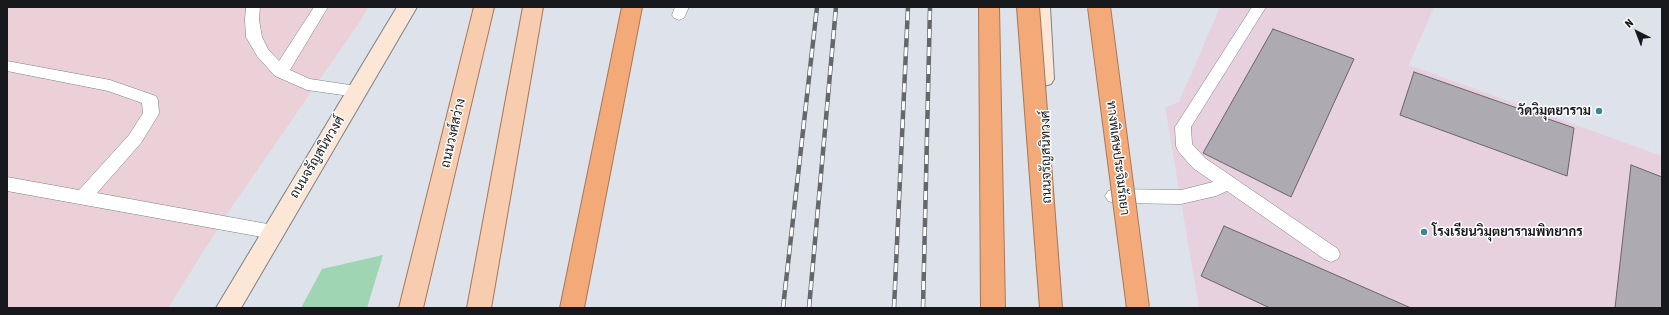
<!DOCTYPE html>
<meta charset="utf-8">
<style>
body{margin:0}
#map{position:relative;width:1669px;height:315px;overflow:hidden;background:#dee3eb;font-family:"Asap Condensed",sans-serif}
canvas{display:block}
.frame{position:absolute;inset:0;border:8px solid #17181b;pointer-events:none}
.north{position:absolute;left:1617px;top:12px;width:40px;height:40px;-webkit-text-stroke:3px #fff;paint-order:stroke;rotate:318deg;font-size:11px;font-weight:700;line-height:16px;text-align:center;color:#17181b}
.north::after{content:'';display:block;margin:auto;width:14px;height:18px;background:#17181b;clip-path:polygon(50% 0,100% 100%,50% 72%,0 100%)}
</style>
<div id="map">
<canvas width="1669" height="315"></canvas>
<div class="frame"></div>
<div class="north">N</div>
</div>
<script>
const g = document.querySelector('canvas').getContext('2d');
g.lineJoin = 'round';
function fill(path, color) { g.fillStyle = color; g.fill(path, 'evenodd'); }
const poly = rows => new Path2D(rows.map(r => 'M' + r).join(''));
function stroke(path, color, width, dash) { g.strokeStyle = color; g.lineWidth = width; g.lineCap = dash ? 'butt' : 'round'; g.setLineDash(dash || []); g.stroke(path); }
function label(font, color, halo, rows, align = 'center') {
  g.font = font + ' "Asap Condensed",Sarabun,sans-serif'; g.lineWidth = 3; g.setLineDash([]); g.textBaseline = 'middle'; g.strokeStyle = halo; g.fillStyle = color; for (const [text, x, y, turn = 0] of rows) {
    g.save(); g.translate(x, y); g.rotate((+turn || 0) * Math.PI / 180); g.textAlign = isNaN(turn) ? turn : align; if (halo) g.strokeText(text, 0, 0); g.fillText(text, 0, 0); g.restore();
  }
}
const industrial = poly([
 [7,7,368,7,361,20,229,211,168,308,7,308]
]);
const education = poly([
 [1220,7,1434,7,1409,65,1662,156,1662,308,1199,308,1165,107,1179,102]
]);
const green = poly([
 [383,255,367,308,301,308,322,269]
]);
const building = poly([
 [1273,29,1354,59,1291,197,1203,153,1273,29],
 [1414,72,1574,128,1567,176,1400,115,1414,72],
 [1631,165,1662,177,1662,308,1615,308,1631,165],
 [1224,226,1411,308,1270,308,1201,276,1224,226]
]);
const service = poly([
 [246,7,260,7,259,20,262,37,268,49,279,61,314,7,328,7,290,70,310,79,363,87,365,91,363,95,357,97,307,90,275,76,257,56,246,37,245,20,246,7],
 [675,7,689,7,684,18,679,20,674,18,672,15,675,7],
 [1252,7,1266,7,1191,127,1192,144,1205,158,1338,249,1340,254,1338,259,1331,262,1324,259,1227,191,1216,196,1181,204,1114,203,1108,201,1105,196,1108,191,1114,189,1181,190,1213,182,1193,168,1178,151,1176,146,1175,127,1252,7],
 [7,61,110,80,156,96,158,100,159,113,157,117,141,143,97,193,273,225,279,227,282,232,279,237,273,239,7,191,7,177,79,190,129,135,143,113,142,103,108,91,7,71,7,61]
]);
const secondary = poly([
 [397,7,417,7,241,308,216,308,397,7],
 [1030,7,1050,7,1054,79,1051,84,1044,86,1037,84,1034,79,1030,7]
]);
const primary = poly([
 [474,7,494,7,423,308,399,308,474,7],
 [523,7,543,7,491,308,467,308,523,7]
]);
const motorway = poly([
 [622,7,642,7,584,308,560,308,622,7],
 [979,7,999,7,1005,308,981,308,979,7]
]);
const rail = poly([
 [783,308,817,7],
 [809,308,836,7],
 [894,308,908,7],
 [923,308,930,7]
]);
const motorwayBridge = poly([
 [1028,7,1051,308],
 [1099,7,1138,308]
]);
const markers = [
 [1599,111,4,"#418494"],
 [1424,232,4,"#418494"]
];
const poiNames = [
 ["วัดวิมุตยาราม",1591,111],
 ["โรงเรียนวิมุตยารามพิทยากร",1432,232,"left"]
];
const streetNames = [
 ["ถนนวงศ์สว่าง",453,133,-77],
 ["ถนนจรัญสนิทวงศ์",317,157,-59],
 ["ถนนจรัญสนิทวงศ์",1046,157,-91],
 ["ทางพิเศษประจิมรัถยา",1118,158,83]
];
fill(industrial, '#ebd1d7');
fill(education, '#e8d1de');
fill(green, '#9fd5b2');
fill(building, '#aeaab2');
stroke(building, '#68656c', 1);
stroke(service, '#7b8087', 1);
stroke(secondary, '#7b8087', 2);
stroke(primary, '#a77757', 2);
stroke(motorway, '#a77757', 2);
fill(service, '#fff');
fill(secondary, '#fce6d6');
fill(primary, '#f8ccae');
fill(motorway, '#f4aa78');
stroke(rail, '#64676c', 4.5);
stroke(rail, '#fff', 3, [9]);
stroke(motorwayBridge, '#a77757', 24, []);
stroke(motorwayBridge, '#f4aa78', 22);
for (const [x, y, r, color] of markers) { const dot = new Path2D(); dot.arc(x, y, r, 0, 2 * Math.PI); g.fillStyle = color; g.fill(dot); stroke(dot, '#fff', 1.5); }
label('bold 13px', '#17181b', '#fff', poiNames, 'right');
label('13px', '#17181b', '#fff', streetNames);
</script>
